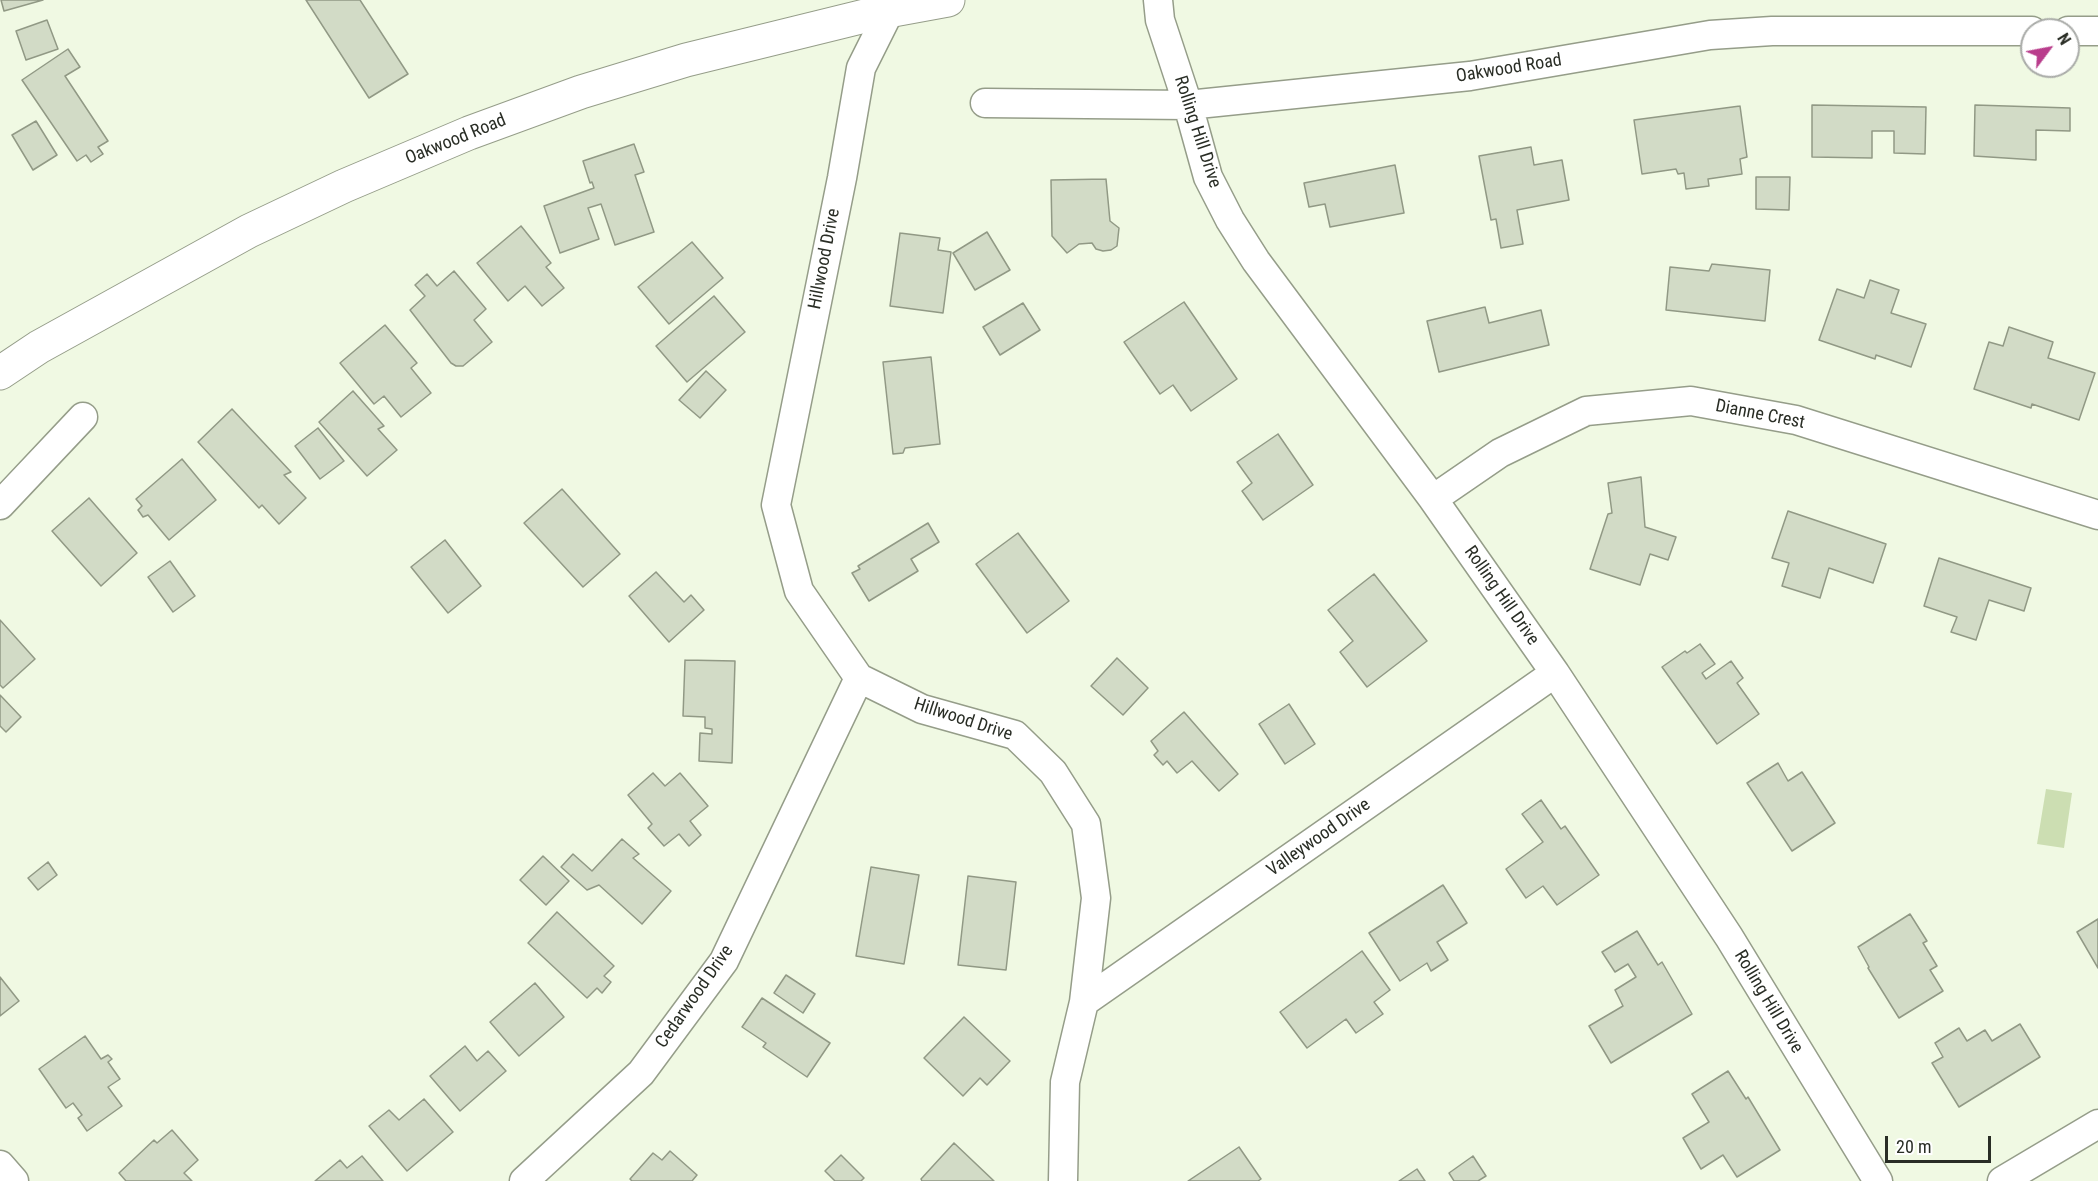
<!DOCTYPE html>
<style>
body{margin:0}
#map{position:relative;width:2098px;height:1181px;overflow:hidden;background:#f0f9e3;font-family:"Roboto Condensed",sans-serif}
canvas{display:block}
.north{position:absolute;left:2020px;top:18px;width:60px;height:60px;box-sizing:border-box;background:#fff;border:2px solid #a9aba8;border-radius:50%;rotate:58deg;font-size:16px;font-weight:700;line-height:24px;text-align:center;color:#292d25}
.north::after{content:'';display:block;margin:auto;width:21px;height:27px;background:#b93d8c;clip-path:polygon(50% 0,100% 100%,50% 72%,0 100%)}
.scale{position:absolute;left:1885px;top:1136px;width:106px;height:27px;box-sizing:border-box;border:3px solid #292d25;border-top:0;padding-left:8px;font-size:18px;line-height:21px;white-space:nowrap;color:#292d25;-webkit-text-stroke:4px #fff;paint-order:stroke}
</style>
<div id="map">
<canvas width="2098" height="1181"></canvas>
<div class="north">N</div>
<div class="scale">20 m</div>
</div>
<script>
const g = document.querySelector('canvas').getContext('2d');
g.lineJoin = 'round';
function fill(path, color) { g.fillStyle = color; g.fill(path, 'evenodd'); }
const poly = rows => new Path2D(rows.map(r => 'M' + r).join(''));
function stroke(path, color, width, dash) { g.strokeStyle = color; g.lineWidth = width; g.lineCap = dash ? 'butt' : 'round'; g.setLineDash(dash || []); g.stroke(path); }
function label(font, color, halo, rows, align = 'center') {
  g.font = font + ' "Roboto Condensed",sans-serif'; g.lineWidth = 4.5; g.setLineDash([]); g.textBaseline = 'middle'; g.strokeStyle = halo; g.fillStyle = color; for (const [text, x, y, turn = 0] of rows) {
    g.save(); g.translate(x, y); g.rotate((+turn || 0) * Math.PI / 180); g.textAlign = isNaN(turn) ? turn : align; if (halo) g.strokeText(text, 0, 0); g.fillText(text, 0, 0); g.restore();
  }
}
const water = poly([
 [2046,789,2072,793,2064,848,2037,844]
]);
const building = poly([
 [1,0,43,0,4,11,1,0],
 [306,0,360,0,408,74,369,98,306,0],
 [47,20,58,49,26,60,16,31,47,20],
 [68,49,80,67,65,76,108,141,98,147,103,154,91,162,86,155,77,161,22,80,68,49],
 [1812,105,1926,107,1925,154,1894,153,1894,131,1872,131,1872,158,1812,157,1812,105],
 [1975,105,2070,108,2070,131,2036,130,2036,160,1974,156,1975,105],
 [1740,106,1747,157,1740,159,1742,174,1708,179,1709,186,1686,189,1684,173,1678,174,1676,169,1642,174,1634,120,1740,106],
 [36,121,57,155,33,170,12,135,36,121],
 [634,144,644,172,635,175,654,232,615,245,601,204,588,208,599,239,560,253,544,206,594,188,592,182,590,183,583,161,634,144],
 [1531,147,1534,165,1562,160,1569,200,1517,210,1523,244,1501,248,1496,219,1491,220,1479,156,1531,147],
 [1395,165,1404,213,1330,227,1325,204,1309,207,1304,183,1395,165],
 [1756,177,1790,177,1789,210,1756,209,1756,177],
 [1106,179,1110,221,1119,228,1117,246,1111,250,1103,251,1096,249,1092,243,1079,244,1067,253,1052,236,1051,180,1106,179],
 [521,226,551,263,546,267,564,288,542,306,525,286,508,301,477,263,521,226],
 [987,232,1010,270,975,290,953,253,987,232],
 [900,233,940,238,938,250,951,252,943,313,890,306,900,233],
 [692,242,723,278,669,324,638,287,692,242],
 [1712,264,1770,270,1765,321,1666,310,1670,267,1709,271,1712,264],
 [454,271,486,309,474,320,492,342,463,366,456,366,451,363,410,310,425,296,415,285,427,274,437,286,454,271],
 [1870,280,1899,290,1891,313,1926,324,1911,367,1876,355,1875,359,1819,340,1837,289,1864,298,1870,280],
 [714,296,745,332,687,382,656,346,714,296],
 [1184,302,1237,379,1191,411,1173,385,1160,394,1124,342,1184,302],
 [1023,303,1040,330,1000,355,983,327,1023,303],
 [1485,307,1489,323,1541,310,1549,345,1439,372,1427,321,1485,307],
 [385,325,417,363,411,368,431,393,401,417,384,396,374,404,340,363,385,325],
 [2009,327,2053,342,2048,358,2095,373,2079,420,2032,404,2031,408,1974,389,1989,342,2003,346,2009,327],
 [931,357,940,444,905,448,903,453,893,454,883,362,931,357],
 [706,371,726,390,700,418,679,400,706,371],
 [353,391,384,426,378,429,397,450,367,476,319,422,353,391],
 [232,409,291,472,284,475,306,498,279,524,262,505,259,508,198,442,232,409],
 [318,428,344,461,320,479,295,446,318,428],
 [1278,434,1313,485,1263,520,1242,491,1252,483,1237,462,1278,434],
 [182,459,216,500,169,540,148,515,143,517,138,510,142,506,136,499,182,459],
 [1641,477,1645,527,1676,537,1668,560,1650,554,1640,585,1590,569,1608,514,1612,513,1608,483,1641,477],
 [562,489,620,554,583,587,524,523,562,489],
 [89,498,137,553,101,586,52,531,89,498],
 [1788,511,1886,544,1873,583,1829,568,1820,598,1782,586,1789,563,1772,558,1788,511],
 [928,523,939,542,911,559,918,571,869,601,852,573,860,569,858,566,928,523],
 [1018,533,1069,601,1027,633,976,564,1018,533],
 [445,540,481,586,448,613,411,567,445,540],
 [1939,558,2031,588,2024,611,1989,600,1976,640,1951,632,1957,617,1924,606,1939,558],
 [170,561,195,596,173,612,148,577,170,561],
 [656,572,684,602,691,595,704,610,669,642,629,596,656,572],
 [1374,574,1427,641,1367,687,1340,652,1353,641,1328,610,1374,574],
 [0,620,35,659,3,688,0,685,0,620],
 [1700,644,1715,664,1702,673,1706,679,1731,661,1743,678,1737,683,1759,714,1717,744,1662,667,1685,651,1687,653,1700,644],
 [1117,658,1148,688,1123,715,1091,686,1117,658],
 [685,660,735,661,732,763,699,761,700,733,712,734,712,729,705,728,705,717,683,716,685,660],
 [0,695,21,717,6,732,0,726,0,695],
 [1289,704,1315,744,1285,764,1259,724,1289,704],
 [1184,712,1238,774,1219,791,1192,761,1177,773,1167,761,1163,765,1154,755,1158,751,1151,741,1184,712],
 [1778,763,1788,781,1802,772,1835,823,1792,851,1747,783,1778,763],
 [653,773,665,786,680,773,708,806,690,821,701,835,689,846,679,834,664,846,648,828,652,824,628,795,653,773],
 [1541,800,1561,829,1565,826,1599,875,1557,905,1543,886,1526,898,1506,869,1543,842,1522,814,1541,800],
 [622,839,639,854,633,858,671,891,642,924,599,885,587,890,561,867,573,854,592,871,622,839],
 [543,856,569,881,546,905,520,880,543,856],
 [48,862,57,875,38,890,28,878,48,862],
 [871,867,919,875,904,964,856,956,871,867],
 [968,876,1016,882,1006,970,958,965,968,876],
 [1443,885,1467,923,1437,942,1448,960,1431,971,1427,963,1400,981,1369,933,1443,885],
 [557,912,614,966,604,976,611,982,602,993,597,988,587,998,528,943,557,912],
 [1910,914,1927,941,1923,943,1937,966,1930,970,1943,991,1899,1018,1868,968,1869,967,1858,947,1910,914],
 [2098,919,2098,968,2077,932,2098,919],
 [1637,931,1658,965,1662,962,1692,1014,1611,1063,1589,1026,1623,1006,1615,990,1636,977,1628,964,1615,972,1602,952,1637,931],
 [1362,951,1390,990,1374,1002,1383,1014,1356,1033,1346,1019,1307,1048,1280,1012,1362,951],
 [786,975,815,994,803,1013,774,993,786,975],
 [0,977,19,1001,0,1016,0,977],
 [535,983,564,1017,519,1056,490,1022,535,983],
 [762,998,830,1043,807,1077,763,1047,766,1043,742,1027,762,998],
 [964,1017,1010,1061,987,1085,980,1078,963,1096,924,1058,964,1017],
 [2020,1024,2040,1057,1959,1107,1932,1063,1943,1057,1935,1043,1959,1028,1967,1041,1985,1030,1992,1041,2020,1024],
 [85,1036,101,1059,108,1055,112,1059,108,1062,120,1079,108,1087,122,1106,87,1131,78,1118,82,1115,73,1103,66,1108,39,1069,85,1036],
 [465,1046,477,1061,488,1051,506,1071,460,1111,430,1076,465,1046],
 [1728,1071,1746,1099,1748,1097,1780,1150,1737,1177,1723,1155,1701,1169,1683,1138,1709,1122,1692,1094,1728,1071],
 [424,1099,453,1132,407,1171,369,1126,389,1110,399,1120,424,1099],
 [172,1130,198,1160,184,1173,192,1181,126,1181,119,1173,154,1140,157,1143,172,1130],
 [954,1143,994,1181,922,1181,921,1179,954,1143],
 [1239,1147,1261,1179,1258,1181,1188,1181,1239,1147],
 [670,1151,697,1175,692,1181,632,1181,630,1179,653,1153,662,1160,670,1151],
 [841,1155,864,1178,861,1181,835,1181,825,1171,841,1155],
 [362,1156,383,1181,315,1181,340,1160,347,1168,362,1156],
 [1473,1156,1486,1176,1478,1181,1454,1181,1449,1173,1473,1156],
 [1417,1169,1425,1181,1399,1181,1417,1169]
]);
const minor = poly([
 [893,0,890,10,861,68,842,178,776,505,799,591,859,678,922,709,1015,735,1053,772,1086,824,1096,898,1084,1002,1065,1082,1063,1181],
 [1158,0,1160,20,1188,105,1208,177,1230,220,1256,261,1433,499,1555,673,1729,937,1878,1181],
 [2068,31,2098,31],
 [985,103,1188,105,1470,76,1710,35,1772,31,2032,31],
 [1433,499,1500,453,1586,411,1691,401,1796,420,2098,515],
 [0,505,83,417],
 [1084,1002,1555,673],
 [0,1165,14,1181],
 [524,1181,641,1073,724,961,859,678],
 [2002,1181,2098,1124]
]);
const secondary = poly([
 [0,373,39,347,249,231,344,186,469,133,581,92,686,60,877,13,948,0]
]);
const streetNames = [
 ["Oakwood Road",1509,69,-9],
 ["Rolling Hill Drive",1197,132,72],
 ["Oakwood Road",456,140,-22],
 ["Hillwood Drive",825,259,-79],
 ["Dianne Crest",1760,415,11],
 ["Rolling Hill Drive",1501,596,55],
 ["Hillwood Drive",963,720,18],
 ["Valleywood Drive",1319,838,-35],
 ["Cedarwood Drive",695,997,-55],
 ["Rolling Hill Drive",1768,1002,59]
];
fill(water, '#ccdeb2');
fill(building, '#d2dbc6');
stroke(building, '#919985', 1.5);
stroke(minor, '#959d89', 31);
stroke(secondary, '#959d89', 35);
stroke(minor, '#fff', 28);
stroke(secondary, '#fff', 33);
label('18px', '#292d25', '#fff', streetNames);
</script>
